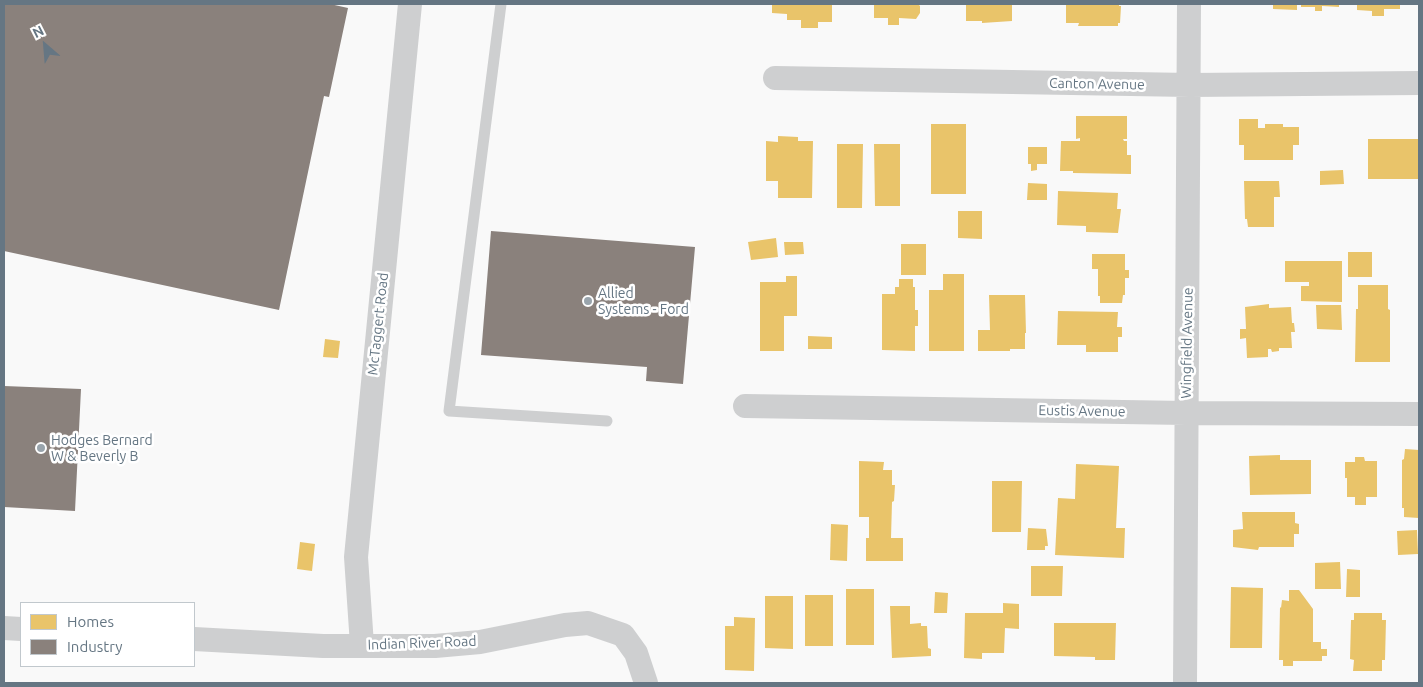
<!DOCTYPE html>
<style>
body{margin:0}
#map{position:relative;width:1423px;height:687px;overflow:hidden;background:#f9f9f9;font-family:Ubuntu,sans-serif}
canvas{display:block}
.frame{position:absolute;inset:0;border:5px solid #657683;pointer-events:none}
.legend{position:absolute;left:20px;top:602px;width:175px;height:65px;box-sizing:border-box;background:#fff;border:1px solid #c1c8cd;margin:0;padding:6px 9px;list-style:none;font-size:15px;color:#657683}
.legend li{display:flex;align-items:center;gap:10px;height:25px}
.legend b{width:25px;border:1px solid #c1c8cd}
.north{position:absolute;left:20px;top:20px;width:50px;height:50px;-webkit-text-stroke:4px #fff;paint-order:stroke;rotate:333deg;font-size:14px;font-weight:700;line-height:20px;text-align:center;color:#657683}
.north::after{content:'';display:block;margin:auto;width:18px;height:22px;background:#657683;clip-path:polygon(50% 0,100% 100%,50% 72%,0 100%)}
</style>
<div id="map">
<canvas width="1423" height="687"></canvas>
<div class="frame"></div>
<ul class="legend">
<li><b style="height:14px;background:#e9c46a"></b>Homes</li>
<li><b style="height:14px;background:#8a817c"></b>Industry</li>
</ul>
<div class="north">N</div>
</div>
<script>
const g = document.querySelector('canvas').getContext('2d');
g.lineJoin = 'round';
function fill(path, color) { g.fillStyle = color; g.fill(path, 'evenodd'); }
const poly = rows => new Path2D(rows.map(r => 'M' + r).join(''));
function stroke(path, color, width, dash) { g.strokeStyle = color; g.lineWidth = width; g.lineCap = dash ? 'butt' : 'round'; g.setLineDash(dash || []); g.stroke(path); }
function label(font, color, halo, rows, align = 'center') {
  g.font = font + ' Ubuntu,sans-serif'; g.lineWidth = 5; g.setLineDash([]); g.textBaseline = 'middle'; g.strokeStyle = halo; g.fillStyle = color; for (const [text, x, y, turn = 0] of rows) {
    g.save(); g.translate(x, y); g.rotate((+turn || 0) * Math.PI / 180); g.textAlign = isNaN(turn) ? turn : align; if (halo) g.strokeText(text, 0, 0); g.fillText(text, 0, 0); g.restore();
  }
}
const homes = poly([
 [772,4,832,4,832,22,818,22,818,28,801,28,801,20,787,20,787,14,772,13],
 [874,4,918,4,920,6,920,13,916,19,899,18,899,25,888,25,888,18,874,18],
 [966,4,1012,4,1012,21,982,23,982,21,966,21],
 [1066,4,1119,4,1119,6,1121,6,1120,23,1118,23,1118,26,1078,26,1079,23,1066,23],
 [1273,4,1297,4,1297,10,1273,9],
 [1301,4,1339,4,1339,7,1322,6,1322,11,1315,11,1315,7,1301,7],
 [1357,4,1400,4,1400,9,1384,9,1384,16,1372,16,1372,11,1357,10],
 [1076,116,1127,116,1127,139,1123,139,1124,141,1127,141,1127,155,1131,155,1131,174,1073,173,1073,171,1060,171,1061,141,1080,141,1080,138,1076,139],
 [1239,119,1258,119,1258,128,1265,128,1265,124,1283,124,1283,127,1299,127,1299,145,1293,145,1293,160,1244,160,1244,145,1239,145],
 [931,124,966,124,966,194,931,194],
 [778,136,798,137,798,141,813,141,812,198,778,198,778,181,766,181,766,141,778,142],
 [1368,139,1419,139,1419,179,1368,179],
 [837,144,863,144,862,208,837,208],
 [874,144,900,144,900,206,875,206],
 [1028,147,1047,147,1047,164,1037,164,1037,170,1031,171,1031,164,1028,164],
 [1343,170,1344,184,1320,185,1320,171],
 [1244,181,1279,181,1280,197,1274,197,1274,227,1248,227,1247,219,1245,219],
 [1028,183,1047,184,1047,200,1027,200],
 [1058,191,1118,193,1117,209,1121,209,1118,233,1086,232,1086,226,1057,225],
 [958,211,982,211,982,239,958,238],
 [776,238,778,257,751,260,748,242],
 [784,242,803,242,804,254,785,255],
 [901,244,926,244,926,275,901,275],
 [1348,252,1372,252,1372,277,1348,277],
 [1092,254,1125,254,1125,270,1129,270,1129,278,1125,278,1125,295,1123,295,1122,303,1100,303,1100,296,1098,296,1098,269,1092,269],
 [1285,261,1342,261,1342,302,1301,301,1301,286,1309,286,1309,282,1285,282],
 [943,274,964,274,964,351,929,351,929,290,943,290],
 [786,276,797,276,797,316,784,316,784,351,760,351,760,282,786,282],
 [899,279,913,279,913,287,915,287,915,310,918,310,918,326,915,326,915,351,882,350,882,294,895,294,895,287,899,287],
 [1358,285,1388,285,1388,309,1390,310,1390,362,1355,362,1356,309,1358,309],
 [989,295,1025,295,1026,333,1025,333,1025,349,1010,349,1010,351,978,351,978,330,990,330],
 [1269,304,1269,308,1291,307,1292,323,1294,323,1295,332,1291,332,1292,348,1279,348,1279,351,1272,352,1271,349,1268,349,1268,357,1247,358,1246,338,1240,339,1240,329,1246,329,1245,307],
 [1316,305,1341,305,1342,330,1317,329],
 [1058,311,1118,312,1117,327,1122,327,1122,337,1118,337,1118,352,1086,352,1086,345,1057,345],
 [808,336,832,337,832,349,808,349],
 [325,339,340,341,338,358,323,357],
 [1405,449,1419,450,1419,518,1404,517,1404,508,1402,508,1402,460,1404,459],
 [1280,455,1280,460,1311,460,1311,494,1250,495,1249,456],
 [1355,457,1364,457,1365,461,1377,461,1377,497,1366,497,1366,505,1355,505,1355,497,1347,497,1347,478,1345,478,1345,462,1355,462],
 [859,461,884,462,883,470,892,470,892,485,895,485,894,501,892,502,891,538,903,538,903,561,866,561,866,538,869,538,869,517,859,517],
 [1076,464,1119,466,1116,528,1125,528,1124,558,1055,555,1058,498,1075,499],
 [992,481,1022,481,1021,532,992,532],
 [1242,512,1295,512,1295,523,1299,524,1299,534,1294,534,1294,547,1259,547,1258,550,1233,547,1233,530,1243,529],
 [831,524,848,525,847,561,830,560],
 [1028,528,1046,529,1048,546,1045,546,1045,550,1027,550],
 [1417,530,1418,554,1398,555,1397,531],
 [300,542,315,544,312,571,297,569],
 [1340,562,1341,589,1315,589,1315,563],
 [1031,566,1063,566,1062,596,1031,596],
 [1347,569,1360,570,1360,597,1346,597],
 [1231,587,1263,588,1262,648,1230,648],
 [846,589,874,589,874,645,846,645],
 [1289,590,1299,590,1313,609,1313,642,1321,642,1321,649,1327,649,1327,656,1322,656,1322,661,1293,661,1293,666,1283,666,1283,660,1279,660,1280,607,1281,608,1282,600,1289,601],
 [935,592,948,593,947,613,934,613],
 [805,595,833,595,833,646,805,646],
 [765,596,793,596,793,649,765,648],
 [1003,603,1019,604,1019,629,1005,628,1004,653,982,653,982,659,964,658,965,613,1003,613],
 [890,606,910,606,910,624,921,623,921,626,927,626,928,648,931,649,931,656,892,658],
 [1354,613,1382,613,1382,620,1386,620,1385,660,1382,660,1382,671,1353,671,1354,660,1350,659,1351,620,1354,620],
 [734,617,755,618,754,671,725,670,725,626,734,626],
 [1054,623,1116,623,1115,660,1095,660,1095,657,1054,656]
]);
const industry = poly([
 [4,4,330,4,348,8,329,97,324,96,279,310,4,251],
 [491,231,695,247,683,384,646,381,647,367,481,355],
 [4,386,81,389,75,511,4,507]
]);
const lane = poly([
 [501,4,449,411,607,421]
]);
const street = poly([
 [775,78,1190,85,1419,83],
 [745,406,1186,413,1419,414],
 [4,628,21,629],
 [194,639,323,646,435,646,480,642,565,625,588,623,623,635,636,653,646,683],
 [362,645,356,557,410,4],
 [1185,683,1189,4]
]);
const markers = [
 [588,301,5,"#99a4ac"],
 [41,448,5,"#99a4ac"]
];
const streetNames = [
 ["Canton Avenue",1097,84,1],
 ["McTaggert Road",378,324,-84],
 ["Wingfield Avenue",1187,343,-89],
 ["Eustis Avenue",1082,411,1],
 ["Indian River Road",422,643,-2]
];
const poiNames = [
 ["Allied",598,293],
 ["Systems - Ford",598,309],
 ["Hodges Bernard",51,440],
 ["W & Beverly B",51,456]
];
fill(homes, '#e9c46a');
fill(industry, '#8a817c');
stroke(lane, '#cecfd0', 11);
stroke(street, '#cecfd0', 24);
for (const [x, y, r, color] of markers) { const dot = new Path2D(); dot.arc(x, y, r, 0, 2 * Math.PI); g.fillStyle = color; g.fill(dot); stroke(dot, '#fff', 2); }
label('14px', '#657683', '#fff', streetNames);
label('14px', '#657683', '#fff', poiNames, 'left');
</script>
